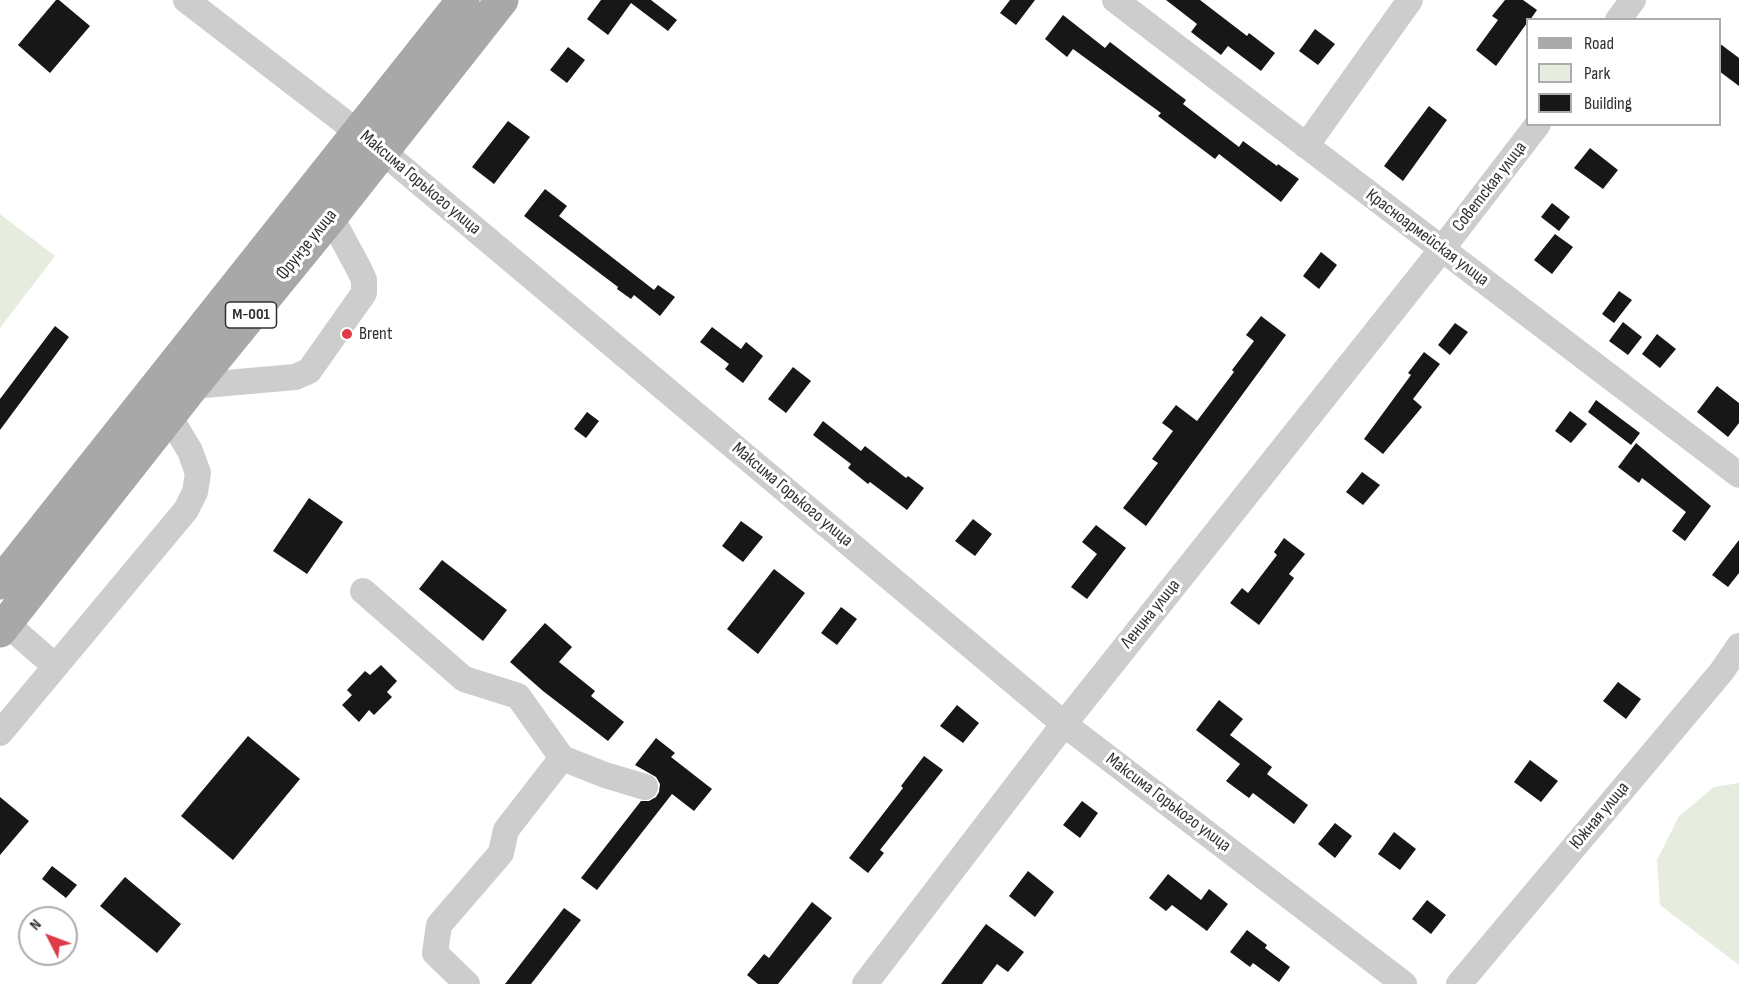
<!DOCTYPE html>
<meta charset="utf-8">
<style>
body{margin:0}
#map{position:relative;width:1739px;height:984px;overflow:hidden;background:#fff;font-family:"Sofia Sans Condensed",sans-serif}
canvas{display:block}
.legend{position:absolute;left:1526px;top:18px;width:195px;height:108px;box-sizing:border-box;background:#fff;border:2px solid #acacac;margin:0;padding:8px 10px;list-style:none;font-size:18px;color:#303030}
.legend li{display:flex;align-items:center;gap:12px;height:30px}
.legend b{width:30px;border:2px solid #acacac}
.north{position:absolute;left:18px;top:906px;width:60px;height:60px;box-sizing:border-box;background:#fff;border:2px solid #acacac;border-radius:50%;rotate:312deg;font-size:16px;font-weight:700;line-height:24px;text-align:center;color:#303030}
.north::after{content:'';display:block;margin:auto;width:21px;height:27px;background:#de3a47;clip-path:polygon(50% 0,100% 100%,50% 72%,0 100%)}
</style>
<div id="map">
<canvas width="1739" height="984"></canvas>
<ul class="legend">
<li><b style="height:8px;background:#a8a8a8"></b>Road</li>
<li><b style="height:16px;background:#e6ecde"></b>Park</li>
<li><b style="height:16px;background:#171717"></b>Building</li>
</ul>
<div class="north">N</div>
</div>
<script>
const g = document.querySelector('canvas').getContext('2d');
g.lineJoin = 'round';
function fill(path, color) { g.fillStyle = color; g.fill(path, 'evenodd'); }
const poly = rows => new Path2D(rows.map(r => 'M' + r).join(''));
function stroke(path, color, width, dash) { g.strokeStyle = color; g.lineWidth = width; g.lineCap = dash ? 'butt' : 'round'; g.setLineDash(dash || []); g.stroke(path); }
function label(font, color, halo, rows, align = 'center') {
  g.font = font + ' "Sofia Sans Condensed",sans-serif'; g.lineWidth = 6; g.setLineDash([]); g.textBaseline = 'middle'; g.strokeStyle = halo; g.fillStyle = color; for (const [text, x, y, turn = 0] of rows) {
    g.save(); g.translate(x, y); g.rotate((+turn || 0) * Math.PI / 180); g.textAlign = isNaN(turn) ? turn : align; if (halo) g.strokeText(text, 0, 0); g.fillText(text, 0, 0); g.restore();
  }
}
const green = poly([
 [0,214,55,256,0,328],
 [1739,783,1739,965,1660,905,1657,860,1679,816,1714,787]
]);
const building = poly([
 [56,0,59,0,90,26,50,73,18,45],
 [601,0,651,0,677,20,668,31,631,3,608,35,587,19],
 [1010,0,1035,0,1016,25,1000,13],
 [1166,0,1200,0,1247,36,1249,33,1275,53,1261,71,1228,46,1221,55,1191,32,1197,24],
 [1505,0,1523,0,1537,10,1530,20,1527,20,1527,23,1496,66,1476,50,1498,20,1492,16],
 [1063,15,1105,48,1110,42,1149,72,1186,100,1183,104,1239,147,1243,141,1277,166,1278,164,1299,179,1281,202,1219,154,1215,159,1158,116,1161,113,1073,49,1067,57,1045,39],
 [1315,29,1335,44,1318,65,1299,51],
 [1719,43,1739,58,1739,86,1719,71],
 [568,47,585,60,567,83,550,70],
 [1429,106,1447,120,1403,181,1384,166],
 [508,121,530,137,494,184,472,167],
 [1590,148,1618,170,1603,189,1574,168],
 [545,189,567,206,559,216,654,290,658,285,675,297,660,316,634,295,631,299,617,289,618,287,524,216],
 [1552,203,1570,217,1559,231,1541,217],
 [1555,234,1573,247,1552,274,1534,260],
 [1321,252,1337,265,1319,289,1303,276],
 [1619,291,1632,300,1614,323,1602,314],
 [1261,316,1286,335,1146,526,1123,508,1158,463,1152,459,1173,431,1162,423,1176,405,1197,421,1234,372,1232,370,1254,341,1246,335],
 [1623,322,1642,337,1628,355,1609,341],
 [1455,323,1468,332,1450,355,1438,345],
 [55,326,69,337,0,430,0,399],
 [712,327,741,349,746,342,763,356,743,383,725,369,729,364,700,342],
 [1657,334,1676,349,1660,368,1642,354],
 [1424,352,1440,364,1413,399,1422,407,1383,454,1364,439,1411,375,1408,373],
 [793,367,811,381,786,413,768,399],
 [1717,386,1739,403,1739,423,1728,437,1697,412],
 [1596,400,1640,433,1631,445,1588,412],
 [1570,411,1587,424,1571,443,1555,431],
 [587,412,599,421,586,438,574,429],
 [823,421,861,451,865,446,906,478,908,476,924,488,907,510,870,482,868,484,848,468,851,464,813,435],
 [1636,443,1711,506,1685,541,1672,531,1686,512,1642,478,1639,483,1618,467],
 [1362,472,1380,485,1363,505,1346,492],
 [309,498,343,522,307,574,273,551],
 [973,519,992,534,975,556,955,541],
 [741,521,763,537,743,562,722,546],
 [1096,525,1126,548,1087,599,1071,587,1097,554,1082,542],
 [1284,538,1305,554,1289,574,1294,578,1259,625,1230,603,1242,588,1248,593,1277,555,1274,552],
 [1739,540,1739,573,1728,587,1712,575],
 [442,560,507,610,483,641,419,589],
 [774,569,805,593,758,654,727,629],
 [841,607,857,619,837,645,821,633],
 [545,623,572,647,559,662,595,691,591,696,624,722,608,741,543,691,510,662],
 [381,665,397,681,387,692,392,697,374,715,369,710,359,722,342,705,352,695,347,690,365,671,370,675],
 [1618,682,1641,699,1626,719,1603,701],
 [1219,700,1243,719,1230,735,1272,767,1267,774,1308,805,1294,824,1253,793,1249,798,1226,781,1240,764,1196,730],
 [957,705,979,723,963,743,940,726],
 [248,736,300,779,233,860,181,816],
 [656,738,675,753,671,757,712,789,694,811,672,794,597,890,581,878,641,801,649,801,656,797,659,792,660,784,656,777,635,765],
 [924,756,943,770,880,850,884,853,868,873,849,858,903,788,901,786],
 [1530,760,1558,781,1541,802,1514,782],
 [0,797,29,821,0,855],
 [1082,801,1098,813,1080,838,1063,825],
 [1335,823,1352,836,1335,858,1318,844],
 [1394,832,1416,849,1400,870,1378,854],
 [52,866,77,885,66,898,42,879],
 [1028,871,1054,892,1035,917,1009,896],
 [1168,874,1201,900,1209,889,1228,904,1207,931,1172,905,1166,911,1149,898],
 [125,877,181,924,157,953,100,906],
 [1427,900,1446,915,1431,934,1412,919],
 [812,902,832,918,778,984,758,984,747,975,764,954,769,958],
 [564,908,581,920,531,984,505,984],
 [986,924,1024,952,1008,972,997,964,982,984,941,984],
 [1247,930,1267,945,1265,948,1290,967,1279,982,1253,963,1250,967,1230,952]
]);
const minor = poly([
 [186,0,382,151,1064,724,1404,984],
 [1115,0,1739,475],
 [1618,20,1633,0],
 [1306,146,1410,0],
 [193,386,295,377,309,371,364,293,364,280,359,269,331,217],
 [363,591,464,679,518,696,562,758],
 [0,618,55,666],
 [0,733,186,510,195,492,198,473,190,451,169,416],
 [467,984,435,953,439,925,501,853,506,830,562,758,605,775,645,787],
 [865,984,1064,724,1442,249,1538,124],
 [1459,984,1722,671,1739,646]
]);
const major = poly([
 [0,583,463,0],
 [0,631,193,386,331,217,502,0]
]);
const markers = [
 [347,334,6,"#de3a47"]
];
const shields = [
 [251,315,51]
];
const shieldNames = [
 ["M-001",251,315]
];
const streetNames = [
 ["Максима Горького улица",420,183,40],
 ["Советская улица",1490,187,-52],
 ["Красноармейская улица",1427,238,37],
 ["Фрунзе улица",307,245,-51],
 ["Максима Горького улица",792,495,40],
 ["Ленина улица",1151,614,-51],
 ["Максима Горького улица",1168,803,37],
 ["Южная улица",1600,816,-50]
];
const poiNames = [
 ["Brent",359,334]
];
fill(green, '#e6ecde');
fill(building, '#171717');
stroke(minor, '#cdcdcd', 26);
stroke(major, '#a8a8a8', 33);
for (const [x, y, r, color] of markers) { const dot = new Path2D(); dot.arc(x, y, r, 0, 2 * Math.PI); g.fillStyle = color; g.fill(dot); stroke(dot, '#fff', 2); }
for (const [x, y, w] of shields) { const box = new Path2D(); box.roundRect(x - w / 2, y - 13, w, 26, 4.5); g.fillStyle = '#fff'; g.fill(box); stroke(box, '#303030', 1.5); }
label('bold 16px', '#303030', null, shieldNames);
label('18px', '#303030', '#fff', streetNames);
label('18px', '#303030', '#fff', poiNames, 'left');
</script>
